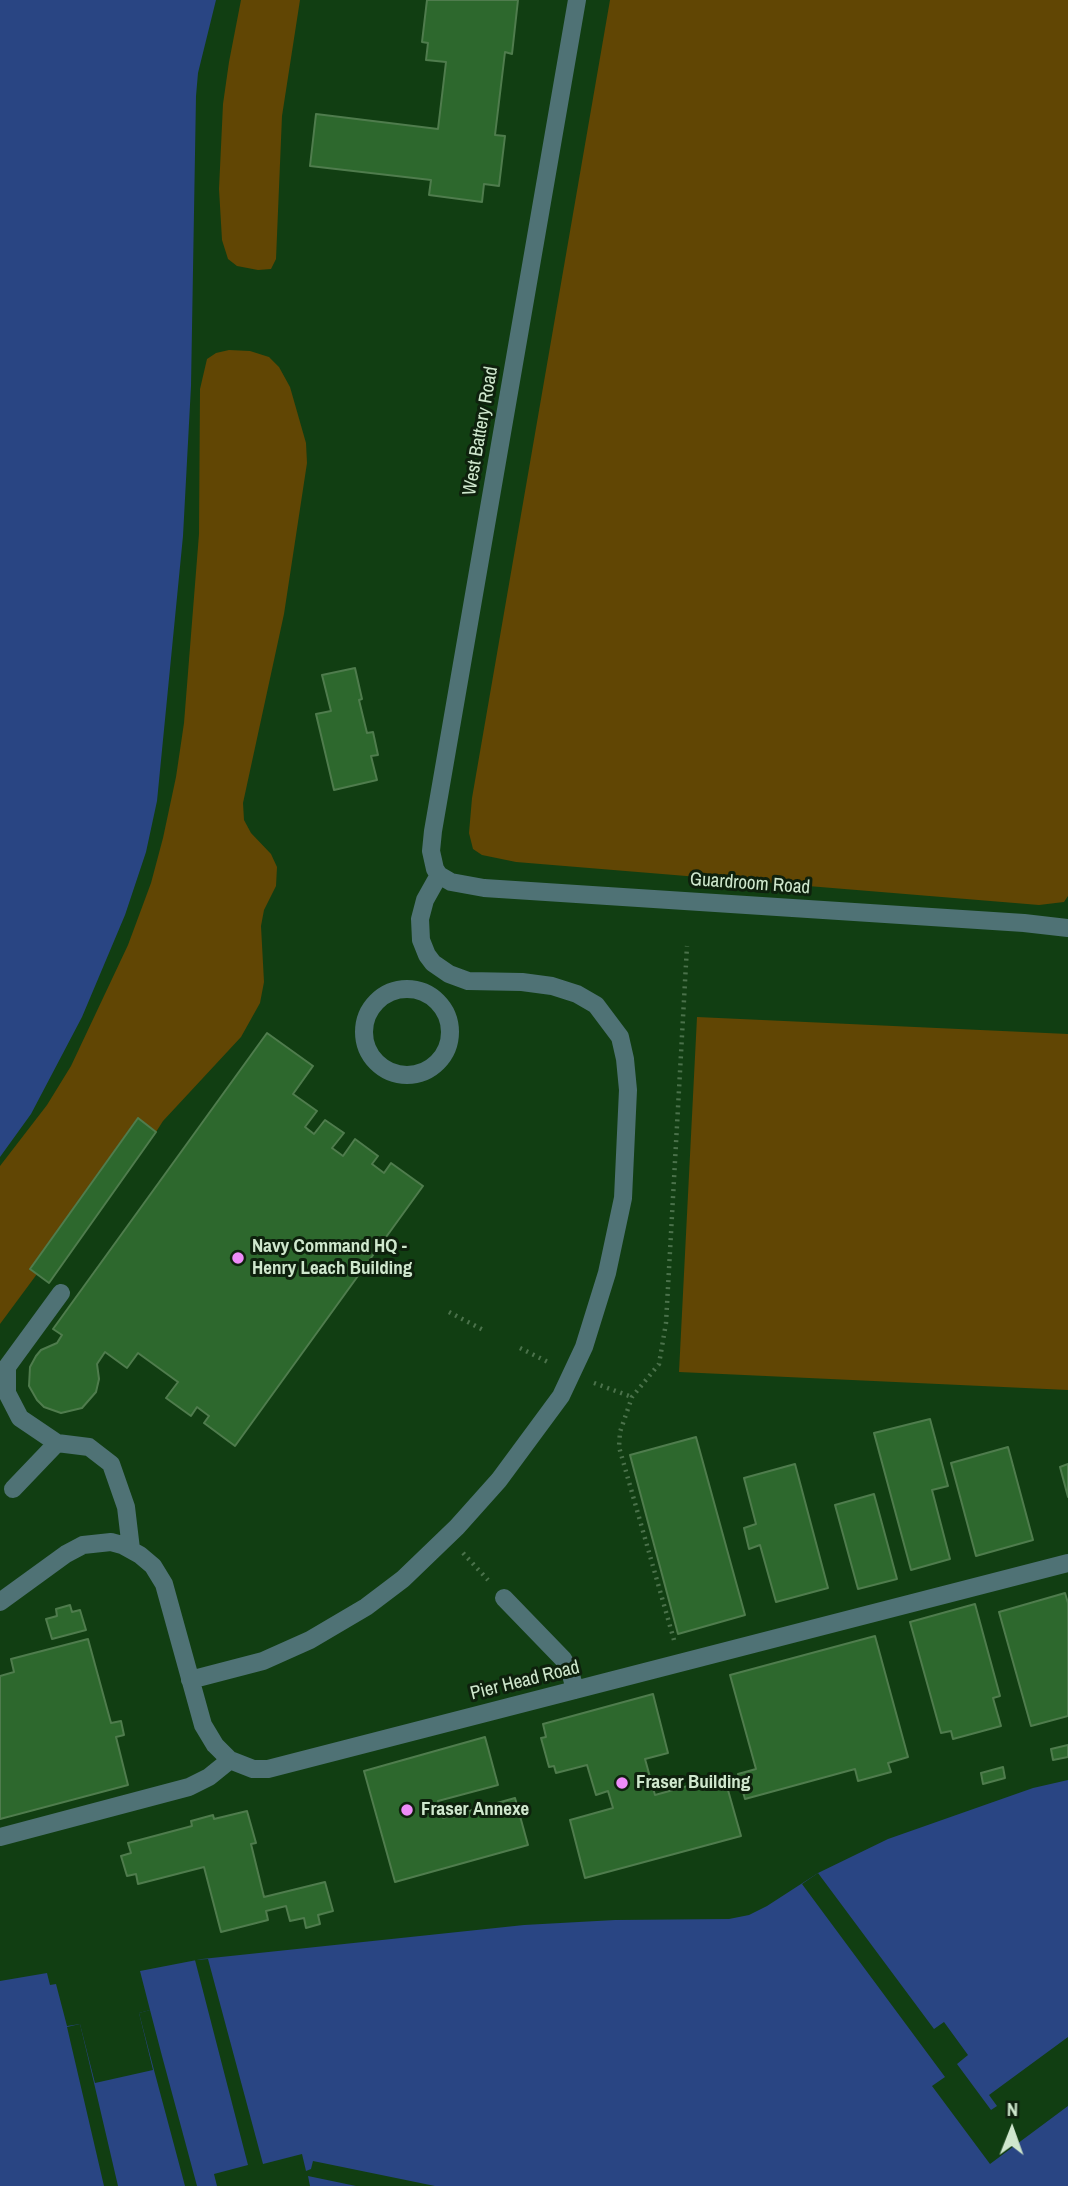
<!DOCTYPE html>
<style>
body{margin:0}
#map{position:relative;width:1068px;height:2186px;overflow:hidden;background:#113e12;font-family:"Archivo Narrow",sans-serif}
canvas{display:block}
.north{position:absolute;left:977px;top:2095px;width:70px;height:70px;-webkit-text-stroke:5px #0e210d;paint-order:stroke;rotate:1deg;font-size:19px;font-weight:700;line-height:28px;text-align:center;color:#cfe7cd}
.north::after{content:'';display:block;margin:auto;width:24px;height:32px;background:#cfe7cd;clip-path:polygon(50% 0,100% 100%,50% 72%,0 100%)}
</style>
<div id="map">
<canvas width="1068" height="2186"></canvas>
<div class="north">N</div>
</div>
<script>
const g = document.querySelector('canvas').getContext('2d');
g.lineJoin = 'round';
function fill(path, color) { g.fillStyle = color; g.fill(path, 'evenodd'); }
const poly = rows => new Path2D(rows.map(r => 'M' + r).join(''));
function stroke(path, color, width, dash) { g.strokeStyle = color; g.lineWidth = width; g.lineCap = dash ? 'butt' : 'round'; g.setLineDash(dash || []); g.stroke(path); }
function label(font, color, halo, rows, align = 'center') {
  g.font = font + ' "Archivo Narrow",sans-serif'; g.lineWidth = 6; g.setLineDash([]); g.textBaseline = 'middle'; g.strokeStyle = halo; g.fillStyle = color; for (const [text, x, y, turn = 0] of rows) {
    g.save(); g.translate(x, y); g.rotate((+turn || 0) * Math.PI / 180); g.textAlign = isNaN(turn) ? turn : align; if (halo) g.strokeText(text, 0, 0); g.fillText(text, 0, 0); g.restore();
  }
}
const green = poly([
 [241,0,300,0,282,116,276,259,271,269,258,270,237,266,228,259,222,240,219,189,223,104,229,62],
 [610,0,1068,0,1068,896,1064,902,1039,905,516,862,482,855,473,849,469,833,472,798],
 [229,350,250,351,269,357,279,367,290,387,306,443,307,463,284,614,243,803,244,820,251,833,271,854,277,867,276,886,264,910,261,926,264,982,260,1003,241,1037,163,1121,156,1132,137,1119,30,1269,37,1274,0,1324,0,1166,47,1105,71,1066,128,945,151,883,163,838,176,777,184,723,199,534,200,389,207,359,216,353],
 [697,1017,1068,1034,1068,1390,679,1372]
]);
const water = poly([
 [0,0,216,0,198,73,196,96,191,386,183,536,157,801,146,852,125,915,82,1017,31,1114,0,1157],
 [1068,1780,1068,2186,0,2186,0,1981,47,1973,50,1985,56,1984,67,2026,80,2024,95,2083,153,2070,139,2013,150,2010,140,1971,202,1959,524,1925,615,1920,729,1919,749,1915,767,1906,818,1873,888,1839,1033,1788]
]);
const pier = poly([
 [818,1873,934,2029,944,2022,968,2055,957,2064,991,2110,997,2106,989,2095,1068,2037,1068,2106,990,2164,932,2086,945,2077,802,1884],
 [208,1959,263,2164,302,2154,306,2171,311,2169,313,2161,435,2186,356,2186,308,2176,310,2186,217,2186,214,2174,248,2165,195,1960],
 [150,2010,162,2056,197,2186,185,2186,154,2070,139,2013],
 [80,2024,94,2083,118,2186,104,2186,67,2027]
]);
const building = poly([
 [427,0,518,0,512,54,505,52,495,135,505,136,499,186,484,184,482,202,429,195,431,180,310,166,316,114,438,129,446,62,426,60,428,43,422,42,427,0],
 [355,668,362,699,359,700,367,733,373,732,378,755,371,756,377,780,334,790,316,714,331,711,322,675,355,668],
 [267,1033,313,1066,293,1094,317,1111,305,1127,314,1134,325,1120,344,1133,332,1148,343,1156,355,1139,378,1156,372,1164,384,1173,391,1163,423,1186,235,1446,204,1423,209,1416,197,1407,191,1416,166,1398,178,1382,138,1353,127,1368,105,1352,97,1364,99,1379,96,1392,82,1408,61,1413,44,1407,37,1400,29,1386,30,1367,36,1356,41,1350,57,1343,62,1335,53,1329,267,1033],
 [138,1118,156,1132,49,1283,30,1269,138,1118],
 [930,1419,948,1486,932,1490,950,1559,911,1570,874,1433,930,1419],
 [696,1437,745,1615,678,1634,630,1455,696,1437],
 [1008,1447,1033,1540,976,1556,951,1463,1008,1447],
 [795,1464,828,1588,776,1602,760,1545,749,1549,744,1528,756,1524,744,1478,795,1464],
 [1068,1464,1068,1497,1060,1467,1068,1464],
 [874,1494,897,1579,858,1589,835,1505,874,1494],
 [1065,1593,1068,1603,1068,1716,1031,1726,999,1612,1065,1593],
 [975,1604,1000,1696,993,1698,1001,1726,953,1739,951,1731,941,1733,910,1622,975,1604],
 [70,1605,72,1612,80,1610,86,1630,52,1639,46,1619,57,1616,56,1609,70,1605],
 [875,1636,908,1757,888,1763,891,1772,858,1781,855,1769,745,1799,738,1774,756,1769,730,1675,875,1636],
 [88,1639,111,1723,121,1721,124,1735,116,1737,128,1785,0,1819,0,1676,14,1672,11,1659,88,1639],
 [653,1694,668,1753,645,1759,655,1795,724,1776,741,1836,585,1878,570,1820,613,1808,608,1791,596,1795,587,1765,556,1773,554,1766,549,1767,541,1738,546,1737,543,1724,653,1694],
 [485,1737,498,1785,438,1801,443,1818,515,1798,528,1845,395,1882,364,1771,485,1737],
 [1068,1745,1068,1757,1053,1760,1051,1749,1068,1745],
 [1003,1767,1005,1778,983,1784,981,1773,1003,1767],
 [247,1811,256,1843,251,1844,264,1897,325,1882,333,1911,318,1915,320,1924,306,1928,304,1918,290,1921,286,1906,266,1911,268,1920,221,1932,204,1867,138,1884,136,1874,127,1876,121,1856,131,1853,128,1843,192,1826,191,1821,213,1815,214,1819,247,1811]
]);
const path = poly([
 [449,1312,485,1331],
 [520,1348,550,1363],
 [594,1383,632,1397],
 [463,1553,488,1580],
 [674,1640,619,1447,620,1432,632,1397,659,1364,666,1323,687,946]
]);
const minor = poly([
 [577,0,433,831,431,851,435,869,439,875,451,882,484,888,1024,923,1068,928],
 '364 1032a43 43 0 1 1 86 0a43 43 0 1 1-86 0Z',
 [57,1443,20,1418,7,1393,7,1367,61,1293],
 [13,1489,57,1443,89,1447,111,1464,126,1507,131,1549],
 [504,1598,563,1659,570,1671,575,1690],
 [0,1602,66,1554,83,1545,111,1542,122,1545,140,1555,153,1566,164,1584,203,1725,215,1745,230,1760],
 [190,1680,263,1661,310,1640,366,1607,403,1579,457,1527,499,1480,561,1396,584,1347,607,1273,623,1198,628,1090,625,1059,620,1037,596,1005,577,994,552,986,522,982,468,981,449,974,433,963,427,955,421,940,420,919,425,900,439,875],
 [0,1837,189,1787,209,1777,230,1760,253,1769,268,1769,1068,1563]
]);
const markers = [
 [238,1258,7,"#ee8cf8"],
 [622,1783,7,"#ee8cf8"],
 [407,1810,7,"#ee8cf8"]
];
const streetNames = [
 ["West Battery Road",481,431,-80],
 ["Guardroom Road",750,884,4],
 ["Pier Head Road",525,1681,-14]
];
const poiNames = [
 ["Navy Command HQ -",252,1247],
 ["Henry Leach Building",252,1269],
 ["Fraser Building",636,1783],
 ["Fraser Annexe",421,1810]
];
fill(green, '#614604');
fill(water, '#294583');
fill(pier, '#113e12');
fill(building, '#2d682d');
stroke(building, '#4f7c4d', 2);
stroke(path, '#4b724b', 4.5, [2, 5]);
stroke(minor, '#4f7275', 18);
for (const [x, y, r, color] of markers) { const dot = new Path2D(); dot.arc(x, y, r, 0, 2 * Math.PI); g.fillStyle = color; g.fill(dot); stroke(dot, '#0e210d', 2.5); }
label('19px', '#cfe7cd', '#0e210d', streetNames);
label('bold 19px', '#cfe7cd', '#0e210d', poiNames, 'left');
</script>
